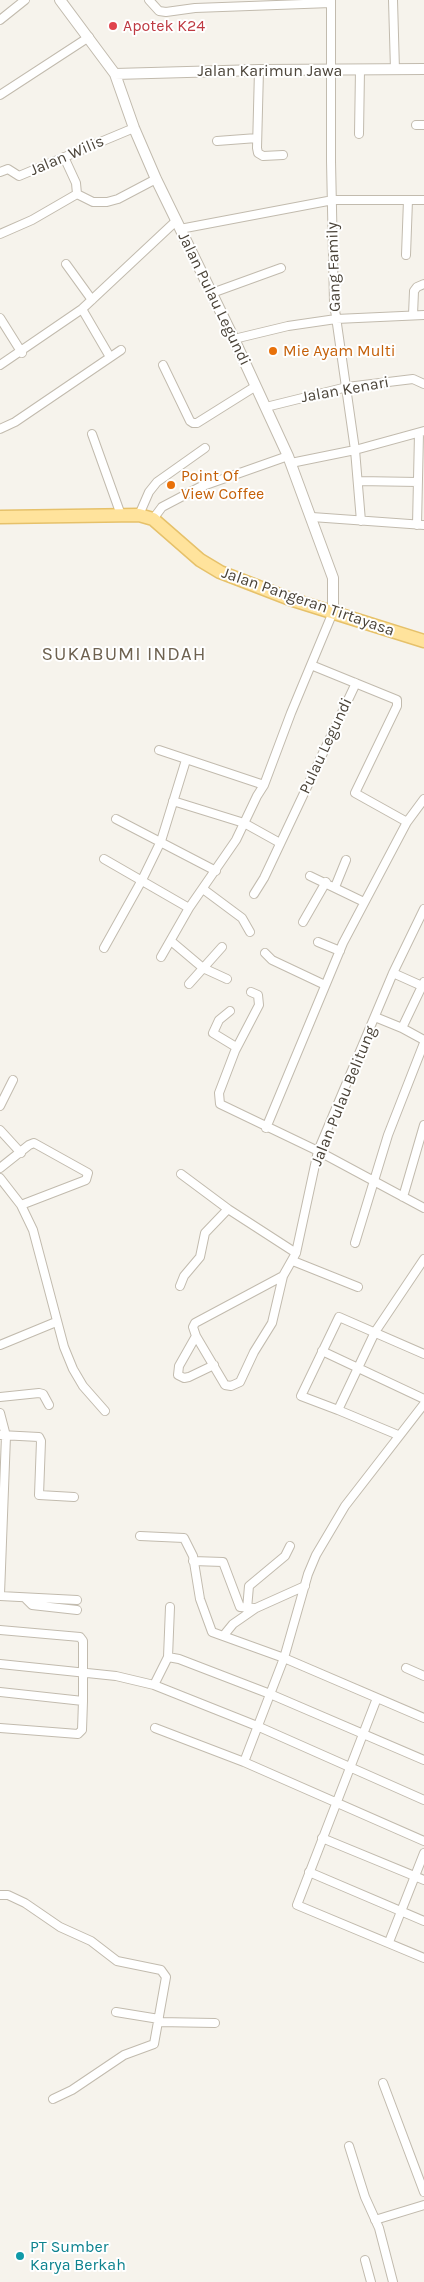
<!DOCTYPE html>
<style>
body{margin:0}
canvas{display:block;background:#f6f3ec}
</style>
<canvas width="424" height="2282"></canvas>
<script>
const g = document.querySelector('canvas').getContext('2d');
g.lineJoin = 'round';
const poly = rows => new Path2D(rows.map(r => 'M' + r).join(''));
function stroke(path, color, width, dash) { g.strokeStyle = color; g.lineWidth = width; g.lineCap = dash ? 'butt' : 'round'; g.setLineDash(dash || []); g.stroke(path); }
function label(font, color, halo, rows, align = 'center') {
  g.font = font + ' Karla,sans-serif'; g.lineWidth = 4; g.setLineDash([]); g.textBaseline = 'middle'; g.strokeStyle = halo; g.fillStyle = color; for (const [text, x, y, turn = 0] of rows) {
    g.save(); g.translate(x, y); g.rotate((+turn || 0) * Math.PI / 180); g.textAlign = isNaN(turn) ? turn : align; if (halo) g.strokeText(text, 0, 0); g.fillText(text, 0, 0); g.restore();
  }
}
const minor = poly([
 [149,0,159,11,166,12,195,8,331,3],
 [331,0,331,161,334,303,355,450,361,521],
 [393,0,395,70],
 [0,20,25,0],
 [259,70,257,148,258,153,263,156,283,155],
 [0,95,89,37],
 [416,125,424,125],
 [359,134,360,70],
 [217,141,257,138],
 [0,172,8,169,19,176,134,128],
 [77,194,93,202,107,202,118,199,156,179],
 [180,229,333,200,424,200],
 [0,234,32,220,77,194,76,183,64,157],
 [406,255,408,200],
 [66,264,92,300],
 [212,293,281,268],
 [82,309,110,357],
 [413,315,414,291,417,287,424,284],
 [0,318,22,353],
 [234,339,288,326,336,319,424,315],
 [0,365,82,309,176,221],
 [163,365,190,421,193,423,197,423,256,386],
 [266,407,347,387,413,379,424,384],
 [0,429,15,422,121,350],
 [92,434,121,515],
 [291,463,355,450,424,431],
 [358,481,418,482],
 [139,515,149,492,157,482,205,448],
 [312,517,424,525],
 [153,519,162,507,200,487,288,456],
 [417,525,419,433],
 [311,665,397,700,397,706,355,793,407,822],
 [159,750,264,785],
 [173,801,244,823,280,843],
 [116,819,216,871],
 [104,859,189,908],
 [310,876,364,902],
 [335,887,346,860],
 [203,889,242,918,250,932],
 [254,894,264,878,356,683],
 [303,922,326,882],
 [171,941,203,968,227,979],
 [318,942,340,951],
 [104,948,142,880,161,841,186,760],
 [265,953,272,960,325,985],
 [161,957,189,908,236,840,257,796,264,785,291,713,333,612],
 [393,973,422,986],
 [189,984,222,947],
 [251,992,258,995,259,1005,235,1051,219,1093,220,1104,318,1151,424,1208],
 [230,1011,219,1020,213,1033,236,1047],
 [375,1017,402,1028,424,1040],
 [402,1028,424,982],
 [0,1106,13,1080],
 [266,1128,343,943,407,822,424,799],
 [0,1130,21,1153],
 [0,1168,29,1145,34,1143,88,1173,86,1180,21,1205],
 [181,1174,228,1209],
 [0,1178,21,1205,33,1230,64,1347,73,1369,83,1386,105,1411],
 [403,1197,424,1125],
 [355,1243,388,1135,424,1043],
 [293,1261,358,1287],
 [180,1286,184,1276,200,1257,205,1233,228,1209,296,1253],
 [196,1336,225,1385,231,1386,240,1382,254,1352,272,1323,283,1276,296,1253,318,1151,393,973,424,909],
 [0,1345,56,1322],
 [322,1351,424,1399],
 [214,1365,189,1377,184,1378,178,1375,179,1366,196,1336,193,1327,195,1323,283,1276],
 [0,1397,39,1393,43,1394,49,1405],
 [338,1410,301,1396,339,1317,424,1354],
 [0,1413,6,1436,0,1594],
 [0,1435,39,1437,41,1441,39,1495,74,1497],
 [398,1435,338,1410,375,1332,424,1259],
 [140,1536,184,1538,193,1556,200,1599,212,1632,284,1658,424,1718],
 [193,1561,223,1562,240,1607,255,1608],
 [0,1596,77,1600],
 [26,1599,32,1605,77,1610],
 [247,1609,249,1586,285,1556,290,1546],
 [0,1630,80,1637,83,1641,83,1701,82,1730,78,1734,0,1728],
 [224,1635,233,1624,256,1608,305,1586],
 [168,1657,170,1607],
 [0,1664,116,1676,154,1685,257,1726,424,1800],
 [406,1668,424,1676],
 [154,1685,168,1657,179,1659,270,1694,424,1760],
 [0,1692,83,1701],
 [377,1698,297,1905,424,1958],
 [155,1728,244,1762,424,1841],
 [244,1762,284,1658,308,1574,316,1555,345,1506,424,1404],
 [322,1838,424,1880],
 [309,1872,424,1921],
 [0,1895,8,1895,25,1903,60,1927,91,1941,117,1961,161,1970,166,1977,154,2044,124,2055,72,2090,53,2099],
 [389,1942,424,1853],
 [116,2012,159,2019],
 [158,2022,215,2023],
 [383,2083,424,2192],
 [349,2146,365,2197,379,2228,393,2282],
 [375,2220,424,2205],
 [365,2260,371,2282]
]);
const tertiary = poly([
 [60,0,115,74,134,128,156,179,234,339,288,456,333,578,333,612],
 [115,74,259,70,424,69]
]);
const primary = poly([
 [0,517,139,515,153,519,200,560,220,572,290,599,424,641]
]);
const markers = [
 [113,26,5,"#e0444e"],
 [273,351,5,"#e8710a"],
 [171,485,5,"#e8710a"],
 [20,2256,5,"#0f9aa8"]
];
const healthNames = [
 ["Apotek K24",123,26]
];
const streetNames = [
 ["Jalan Karimun Jawa",270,71],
 ["Jalan Wilis",67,156,-23],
 ["Gang Family",334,267,-92],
 ["Jalan Pulau Legundi",214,299,64],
 ["Jalan Kenari",345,390,-10],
 ["Jalan Pangeran Tirtayasa",308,602,19],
 ["Pulau Legundi",326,746,-65],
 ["Jalan Pulau Belitung",344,1096,-68]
];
const foodNames = [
 ["Mie Ayam Multi",283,351],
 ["Point Of",181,476],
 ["View Coffee",181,494]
];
const cultureNames = [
 ["PT Sumber",30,2247],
 ["Karya Berkah",30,2265]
];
const quarterNames = [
 ["SUKABUMI INDAH",124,655]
];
stroke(minor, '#c2bbae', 10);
stroke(tertiary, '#c2bbae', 12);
stroke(primary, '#e6c16a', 15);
stroke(minor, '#fff', 8);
stroke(tertiary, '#fff', 10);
stroke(primary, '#ffe39c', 12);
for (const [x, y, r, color] of markers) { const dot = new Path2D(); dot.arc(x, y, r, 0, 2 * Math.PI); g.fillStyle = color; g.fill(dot); stroke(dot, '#fff', 2); }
label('16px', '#be3a42', '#fff', healthNames, 'left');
label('16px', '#4b4439', '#fff', streetNames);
label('16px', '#c56008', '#fff', foodNames, 'left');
label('16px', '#0d838f', '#fff', cultureNames, 'left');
g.letterSpacing = '1px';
label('19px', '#6e6250', '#fff', quarterNames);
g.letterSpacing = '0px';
</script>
